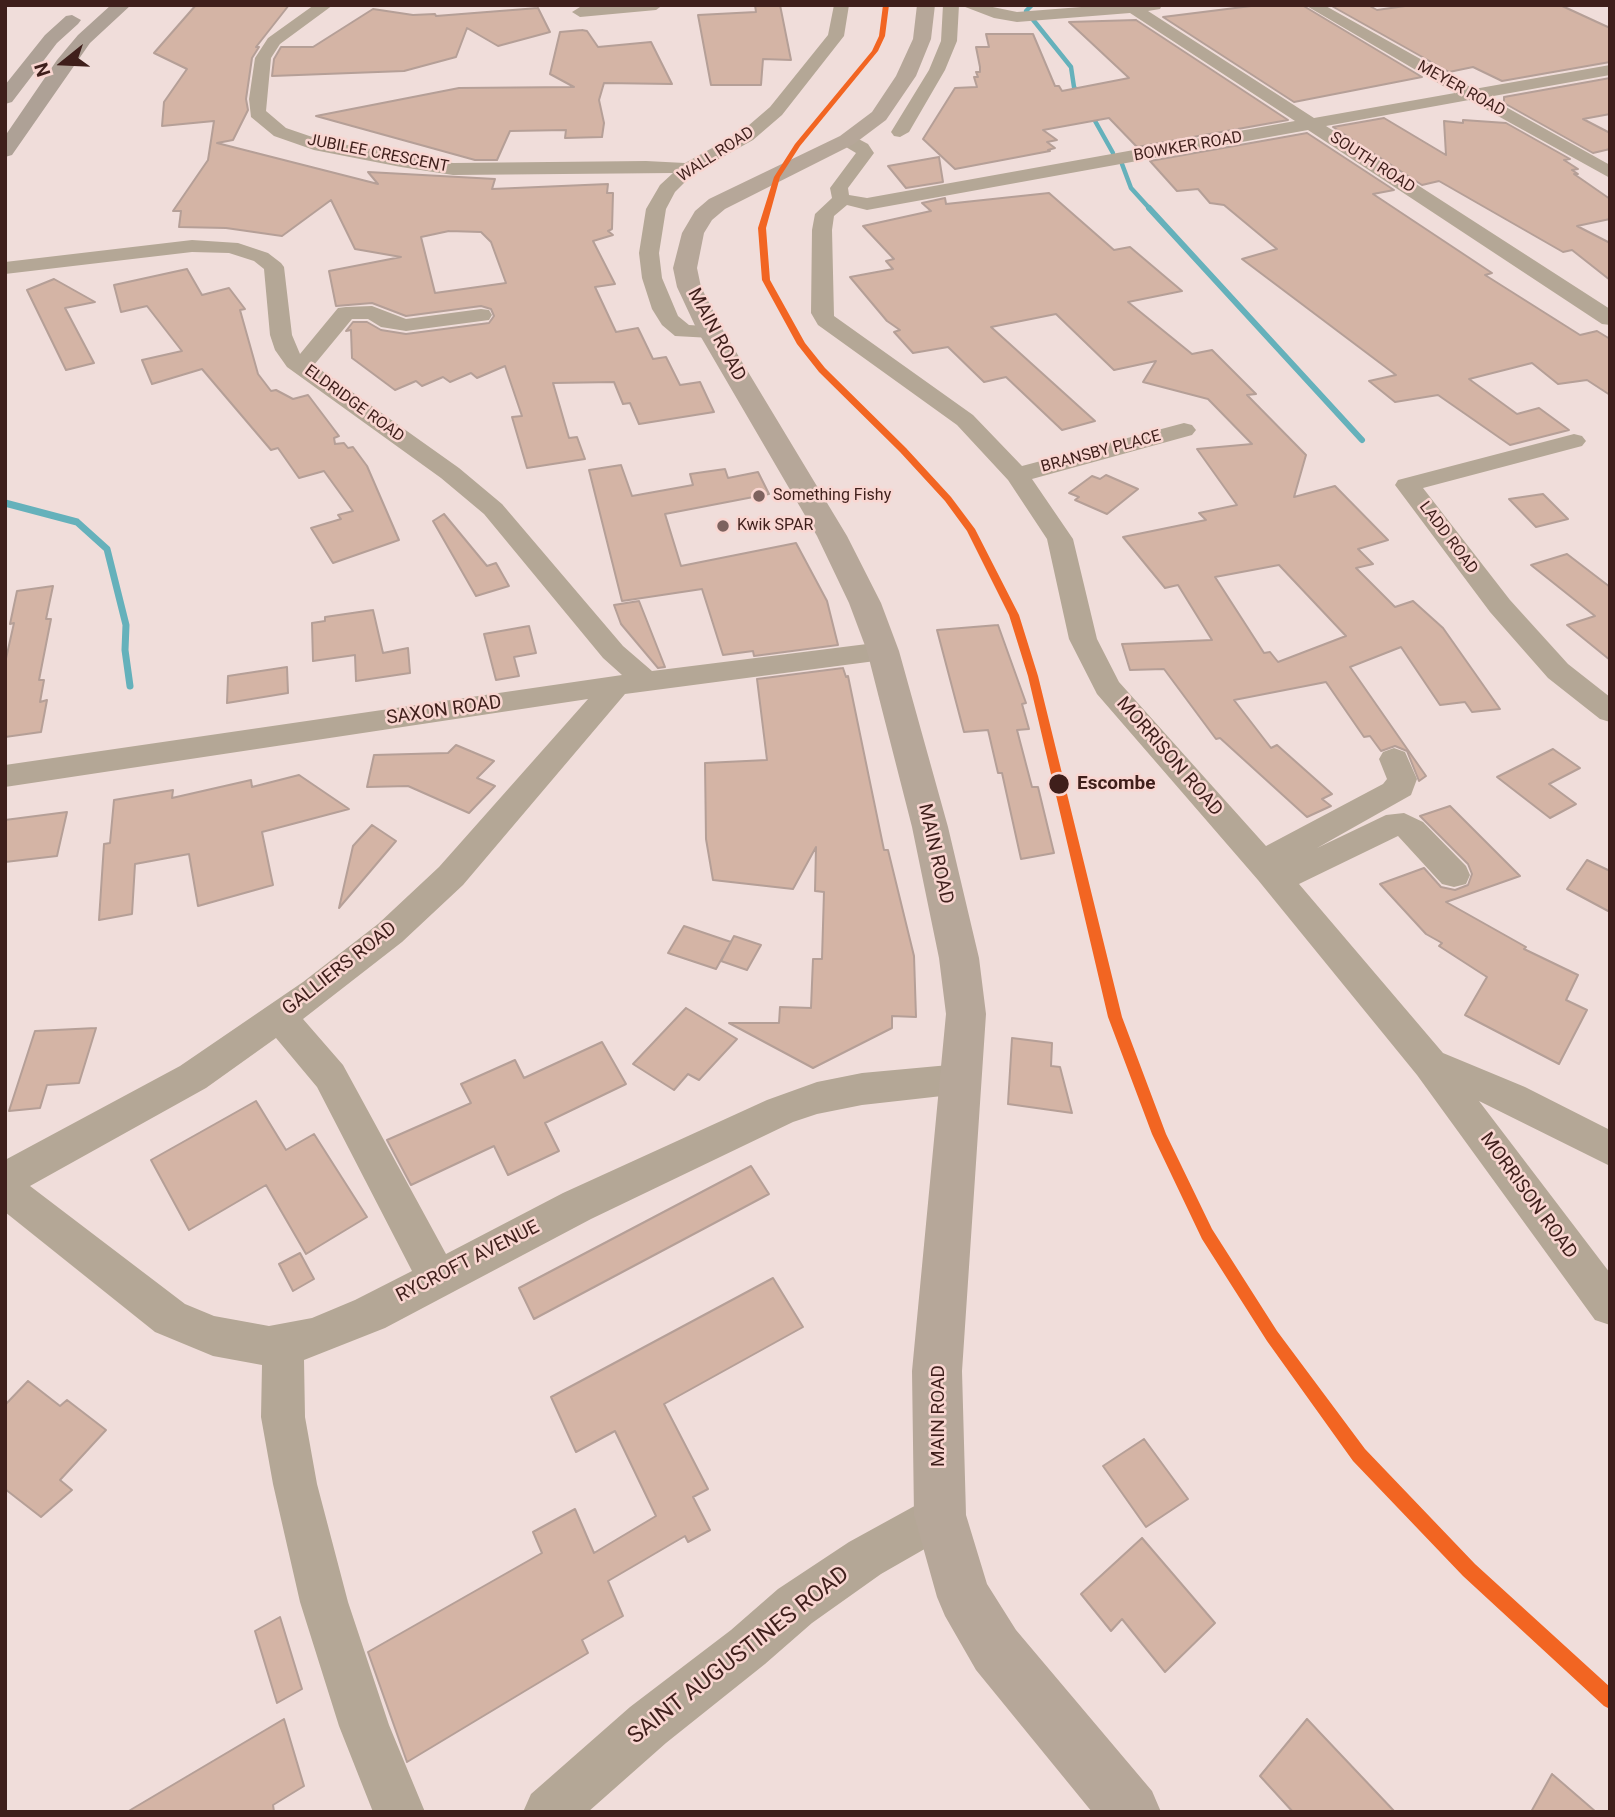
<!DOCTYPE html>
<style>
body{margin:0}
#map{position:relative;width:1615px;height:1817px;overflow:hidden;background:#f0ddda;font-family:Roboto,sans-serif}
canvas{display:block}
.frame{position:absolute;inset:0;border:7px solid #3f1f1b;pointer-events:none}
.north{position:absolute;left:28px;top:28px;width:70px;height:70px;-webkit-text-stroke:5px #f9d6d1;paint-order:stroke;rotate:252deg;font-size:19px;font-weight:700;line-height:28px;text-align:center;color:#3f1f1b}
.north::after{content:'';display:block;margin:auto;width:24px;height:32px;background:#3f1f1b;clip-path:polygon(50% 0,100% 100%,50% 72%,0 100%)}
</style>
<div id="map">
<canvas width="1615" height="1817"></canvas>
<div class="frame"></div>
<div class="north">N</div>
</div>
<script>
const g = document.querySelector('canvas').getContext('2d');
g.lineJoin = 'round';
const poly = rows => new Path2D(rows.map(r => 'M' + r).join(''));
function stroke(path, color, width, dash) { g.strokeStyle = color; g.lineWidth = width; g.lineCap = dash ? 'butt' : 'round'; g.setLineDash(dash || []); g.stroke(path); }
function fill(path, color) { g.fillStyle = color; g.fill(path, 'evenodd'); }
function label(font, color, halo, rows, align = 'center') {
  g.font = font + ' Roboto,sans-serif'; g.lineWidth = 5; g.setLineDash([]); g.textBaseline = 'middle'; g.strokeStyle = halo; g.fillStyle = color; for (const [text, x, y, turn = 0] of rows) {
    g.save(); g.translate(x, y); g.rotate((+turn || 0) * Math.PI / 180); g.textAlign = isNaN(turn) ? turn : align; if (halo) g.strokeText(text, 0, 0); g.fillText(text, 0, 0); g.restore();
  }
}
const streamFar2 = poly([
 [1032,5,1026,11,1071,67,1074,87,1081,98],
 [1090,112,1113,153],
 [1122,164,1131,188,1151,210]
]);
const streamFar1 = poly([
 [1149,208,1362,440]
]);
const stream = poly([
 [5,503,77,522,107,549,126,625,125,650,130,686]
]);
const building = poly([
 [196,5,289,5,256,47,259,47,252,58,246,99,248,110,233,140,217,143,378,184,368,172,495,179,492,189,608,184,607,193,613,193,612,229,608,231,613,235,593,241,615,284,595,287,616,332,638,328,653,359,666,357,680,385,700,382,714,412,639,424,630,403,623,404,614,382,553,383,569,438,577,437,585,459,527,468,512,417,522,416,505,366,477,378,471,373,450,382,443,377,422,386,416,381,395,390,352,358,351,330,346,331,353,322,367,322,381,330,406,334,489,323,494,316,491,309,481,306,406,316,372,303,336,306,329,271,401,257,355,249,331,200,282,236,226,228,179,227,181,211,173,211,208,160,214,121,162,126,164,102,187,69,154,53,196,5],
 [449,231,481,232,491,242,506,283,435,293,421,237,449,231],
 [755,5,780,5,791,60,763,59,761,85,711,85,698,15,756,12,755,5],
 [1259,5,1302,5,1422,77,1294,102,1163,17,1259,5],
 [1330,5,1368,5,1377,10,1412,5,1560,5,1610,28,1610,62,1502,81,1473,67,1449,72,1330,5],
 [538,8,550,32,498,46,467,28,456,57,404,71,272,76,274,59,281,47,313,47,373,9,413,15,435,14,436,16,538,8],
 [1136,20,1288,120,1137,147,1109,118,1043,130,1057,140,1047,142,1055,148,1048,150,1050,151,955,169,923,139,955,88,977,87,974,77,978,77,976,72,980,72,980,67,976,47,989,47,986,34,1033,34,1055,86,1059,86,1062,91,1129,78,1069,22,1136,20],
 [582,30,587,31,598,47,651,42,672,84,604,83,599,100,604,123,602,137,565,138,566,130,510,131,497,160,475,160,316,116,459,88,574,87,550,74,560,32,582,30],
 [1610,78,1610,114,1583,119,1610,133,1610,149,1593,153,1504,103,1504,97,1610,78],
 [1384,118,1446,155,1444,121,1463,123,1463,120,1506,123,1570,159,1564,160,1578,169,1572,170,1578,174,1574,174,1610,199,1610,219,1577,226,1610,243,1610,280,1572,250,1563,252,1439,181,1422,185,1333,127,1384,118],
 [1307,133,1394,190,1373,194,1492,273,1485,275,1580,335,1597,331,1610,339,1610,395,1587,380,1558,384,1532,363,1469,379,1517,414,1539,408,1569,430,1510,445,1438,395,1395,402,1369,381,1396,375,1242,259,1277,249,1224,205,1210,203,1198,189,1177,191,1150,161,1307,133],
 [939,157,943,182,906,188,888,166,939,157],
 [1049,193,1114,250,1130,247,1182,291,1128,302,1192,354,1212,350,1256,394,1247,395,1306,455,1294,497,1335,486,1388,540,1358,549,1373,564,1356,568,1395,607,1413,601,1443,628,1500,709,1472,712,1465,702,1440,705,1401,647,1350,667,1426,776,1419,781,1407,751,1395,746,1381,751,1370,736,1364,737,1326,682,1234,700,1271,748,1277,745,1332,794,1322,799,1331,806,1307,817,1220,738,1216,739,1164,669,1130,670,1122,644,1212,640,1178,585,1165,588,1123,537,1206,520,1199,513,1237,505,1197,449,1252,444,1208,399,1143,382,1156,361,1114,370,1056,314,991,327,1095,421,1062,430,1006,377,984,382,948,347,913,353,894,332,900,330,887,321,850,277,893,269,886,261,894,259,863,226,931,211,922,203,945,198,946,204,1049,193],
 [1279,565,1346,636,1278,662,1270,652,1264,653,1215,577,1279,565],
 [187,269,202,295,229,288,245,309,240,310,258,374,271,391,276,390,293,399,308,395,339,436,334,438,335,444,344,443,348,448,353,447,367,466,399,540,333,563,311,528,341,519,338,515,353,511,324,471,299,478,278,448,271,450,202,369,152,384,142,360,182,351,147,306,121,312,114,285,187,269],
 [54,279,95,302,65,308,94,363,66,370,27,290,54,279],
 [621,465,632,496,693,485,690,474,725,469,728,478,758,472,769,494,665,514,681,566,796,543,827,601,838,645,754,656,753,651,723,655,702,589,622,601,589,470,621,465],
 [1106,475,1138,489,1107,514,1075,500,1079,497,1069,493,1092,476,1100,479,1106,475],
 [1543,494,1568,519,1536,527,1509,499,1543,494],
 [444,514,487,566,496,563,509,586,476,596,433,521,444,514],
 [1567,554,1610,587,1610,660,1567,625,1595,616,1531,565,1567,554],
 [53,586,46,619,51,619,39,680,44,680,40,702,47,700,41,732,5,737,5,663,14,623,10,624,17,591,53,586],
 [639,601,665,667,658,668,621,624,614,605,639,601],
 [373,610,383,653,408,648,410,673,356,681,355,655,313,661,312,623,325,621,325,617,373,610],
 [998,625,1026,703,1022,704,1029,729,1017,730,1032,787,1038,787,1054,853,1021,859,1002,773,998,773,988,730,964,732,937,630,998,625],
 [529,626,536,653,514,657,519,676,496,680,484,634,529,626],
 [287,667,288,693,227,703,228,676,287,667],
 [843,668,846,677,848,676,884,850,888,850,914,956,916,1017,892,1016,892,1028,813,1068,729,1023,779,1023,780,1007,811,1008,813,959,822,959,824,892,815,891,816,847,793,889,713,880,706,839,705,763,767,760,757,679,843,668],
 [456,745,494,761,477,778,495,786,469,813,408,786,367,787,374,755,448,753,456,745],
 [1553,749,1580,768,1549,784,1576,804,1550,818,1497,777,1553,749],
 [299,775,349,809,262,832,273,885,198,906,189,854,135,864,132,914,99,920,104,844,110,843,114,800,173,790,172,798,251,780,252,787,299,775],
 [1450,806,1520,876,1446,902,1526,947,1524,949,1578,975,1566,1000,1587,1010,1559,1064,1465,1015,1487,977,1439,946,1442,943,1426,934,1380,884,1424,868,1441,887,1455,890,1468,885,1472,874,1468,864,1420,816,1450,806],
 [67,812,57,856,5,862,5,820,67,812],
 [372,825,396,841,339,908,353,846,372,825],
 [1587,860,1610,871,1610,912,1567,889,1587,860],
 [684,926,731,942,716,969,668,953,684,926],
 [734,936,761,945,747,970,721,961,734,936],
 [686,1008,737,1039,699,1080,688,1074,674,1090,633,1064,686,1008],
 [96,1028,79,1083,47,1085,40,1108,9,1111,35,1031,96,1028],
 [1012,1038,1052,1043,1051,1066,1060,1067,1072,1113,1008,1104,1012,1038],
 [602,1042,626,1084,545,1123,559,1151,508,1175,494,1146,411,1185,387,1140,471,1103,461,1084,515,1060,524,1078,602,1042],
 [256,1101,286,1150,314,1134,367,1217,306,1254,266,1185,189,1230,151,1160,256,1101],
 [751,1166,769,1194,534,1319,519,1288,751,1166],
 [300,1253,314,1279,293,1291,279,1264,300,1253],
 [773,1278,803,1327,664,1404,708,1489,693,1497,710,1530,688,1542,685,1536,608,1581,623,1616,582,1640,588,1653,407,1762,368,1652,542,1553,533,1532,575,1509,594,1553,656,1516,615,1431,576,1452,551,1397,773,1278],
 [28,1381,60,1406,67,1400,106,1430,60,1480,72,1490,41,1517,5,1489,5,1405,28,1381],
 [1144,1439,1188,1499,1146,1527,1103,1466,1144,1439],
 [1142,1538,1215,1623,1165,1672,1122,1619,1111,1631,1081,1594,1142,1538],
 [280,1617,302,1689,277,1703,255,1631,280,1617],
 [284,1719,304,1786,273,1805,274,1812,127,1812,284,1719],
 [1307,1719,1395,1812,1293,1812,1260,1776,1307,1719],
 [1552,1774,1596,1812,1531,1812,1552,1774]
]);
const minor = poly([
 [314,5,333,5,280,44,271,58,266,111,286,128,324,141,453,163,646,161,685,163,741,132,770,107,828,35,834,5,849,5,844,36,782,115,753,140,694,173,675,192,666,209,659,253,662,278,678,316,689,325,719,327,722,332,719,337,711,338,675,336,662,325,652,309,642,278,639,253,646,209,660,185,673,173,453,175,401,167,314,150,274,136,251,117,249,99,255,58,268,38,314,5],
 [604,5,663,5,656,10,580,17,572,12,580,7,604,5],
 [943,5,959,5,957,41,945,70,909,132,900,137,894,136,891,132,929,70,941,41,943,5],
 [960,5,983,5,1017,12,1107,5,1162,5,1160,9,1148,11,1314,118,1455,93,1305,5,1324,5,1474,89,1610,65,1610,75,1488,97,1610,165,1610,178,1469,100,1326,126,1610,309,1610,325,1602,324,1308,130,867,210,847,205,834,216,832,230,834,316,973,415,1022,466,1184,423,1192,425,1196,430,1192,435,1032,479,1073,539,1097,639,1119,682,1266,846,1383,784,1387,779,1379,759,1383,752,1394,748,1405,752,1417,779,1411,795,1317,848,1386,815,1404,813,1423,822,1466,866,1470,875,1466,884,1454,887,1442,884,1398,836,1299,884,1443,1053,1525,1087,1610,1130,1610,1166,1479,1101,1610,1273,1610,1325,1595,1320,1417,1075,1258,880,1097,694,1069,639,1047,539,1008,480,957,425,818,325,811,313,812,230,815,214,832,198,830,188,856,153,841,144,838,140,841,136,853,136,868,144,874,153,848,188,849,195,867,198,1295,121,1130,13,1017,22,994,18,960,5],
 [192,240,238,243,268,253,281,263,284,267,292,335,300,354,338,308,346,307,372,306,406,319,481,309,489,310,492,315,489,320,406,331,381,327,368,319,352,319,314,365,459,468,502,504,623,646,652,671,883,642,893,645,897,651,893,657,883,660,625,694,463,885,402,942,303,1019,343,1065,446,1254,563,1193,767,1100,817,1082,862,1073,960,1064,973,1068,978,1079,973,1090,960,1094,862,1105,817,1114,793,1122,591,1219,385,1328,304,1360,305,1417,317,1484,348,1602,389,1725,425,1812,373,1812,339,1726,300,1602,273,1484,261,1417,262,1365,213,1356,155,1332,5,1212,5,1160,180,1066,303,982,378,924,439,867,588,699,5,787,5,765,622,675,603,658,484,514,441,478,287,367,275,350,270,335,264,269,254,261,229,253,192,252,5,274,5,262,192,240],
 [276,1038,317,1087,412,1271,355,1300,312,1318,269,1326,214,1316,185,1304,30,1186,206,1088,276,1038],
 [1574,434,1582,436,1586,441,1582,446,1423,488,1510,600,1568,664,1610,697,1610,722,1600,719,1548,678,1490,612,1395,485,1398,480,1574,434],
 [940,1492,956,1499,963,1515,956,1531,881,1574,812,1623,765,1664,666,1743,588,1812,523,1812,531,1794,630,1707,731,1630,778,1589,849,1542,940,1492]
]);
const secondary = poly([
 [917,5,935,5,931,39,916,76,886,120,854,144,725,209,712,220,704,233,697,268,701,287,724,332,847,536,881,603,899,651,948,827,979,958,986,1014,962,1371,966,1515,987,1584,1016,1630,1152,1791,1161,1812,1092,1812,976,1670,945,1616,937,1597,914,1515,912,1371,946,1014,939,958,912,827,867,651,849,603,817,536,698,332,677,287,673,268,682,233,695,211,709,199,840,136,872,112,896,76,913,39,917,5]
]);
const motorway = poly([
 [111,5,131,5,90,43,12,155,5,157,5,136,57,60,78,35,111,5],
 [72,15,81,20,78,24,57,43,12,102,5,104,5,85,45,35,66,16,72,15]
]);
const rail1 = poly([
 [883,5,889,5,885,36,878,51,800,146,780,177,766,228,770,280,805,343,825,368,906,448,951,497,975,529,1019,615,1038,676,1122,1017,1166,1134,1212,1229,1277,1331,1365,1449,1475,1564,1610,1687,1610,1709,1604,1706,1463,1576,1353,1461,1267,1341,1202,1239,1152,1134,1108,1017,1028,676,1009,615,967,531,945,501,900,452,819,372,797,344,762,280,758,228,774,177,795,144,872,51,879,36,883,5]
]);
const markers = [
 [759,496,7,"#7d625e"],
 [723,526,7,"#7d625e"],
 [1059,784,11,"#3f1f1b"]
];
const farStreetnames = [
 ["MEYER ROAD",1461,89,29],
 ["BOWKER ROAD",1188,147,-10],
 ["JUBILEE CRESCENT",378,154,11],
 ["WALL ROAD",716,155,-33],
 ["SOUTH ROAD",1372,163,33],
 ["ELDRIDGE ROAD",354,404,36],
 ["BRANSBY PLACE",1101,452,-15],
 ["LADD ROAD",1448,538,53]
];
const farPoinames = [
 ["Something Fishy",773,496],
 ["Kwik SPAR",737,526]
];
const streetNames = [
 ["MAIN ROAD",716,335,62],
 ["SAXON ROAD",444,711,-8],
 ["MORRISON ROAD",1169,757,49],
 ["MAIN ROAD",935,854,77],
 ["GALLIERS ROAD",340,969,-38],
 ["MORRISON ROAD",1528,1196,54],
 ["RYCROFT AVENUE",468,1262,-27],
 ["MAIN ROAD",939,1416,-90]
];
const stopNames = [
 ["Escombe",1077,784]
];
const nearStreetnames = [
 ["SAINT AUGUSTINES ROAD",739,1656,-38]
];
stroke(streamFar2, '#65b1bb', 4.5);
stroke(streamFar1, '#65b1bb', 6);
stroke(stream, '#65b1bb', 7);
fill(building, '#d4b4a5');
stroke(building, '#b59f97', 2);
fill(minor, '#b4a796');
fill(secondary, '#b6a799');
fill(motorway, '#aea196');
fill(rail1, '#f26522');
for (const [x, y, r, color] of markers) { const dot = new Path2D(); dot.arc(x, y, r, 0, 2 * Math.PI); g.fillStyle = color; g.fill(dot); stroke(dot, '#f9d6d1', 2.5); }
label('16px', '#3f1f1b', '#f9d6d1', farStreetnames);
label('16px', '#3f1f1b', '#f9d6d1', farPoinames, 'left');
label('19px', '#3f1f1b', '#f9d6d1', streetNames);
label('bold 19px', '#3f1f1b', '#f9d6d1', stopNames, 'left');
label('23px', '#3f1f1b', '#f9d6d1', nearStreetnames);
</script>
